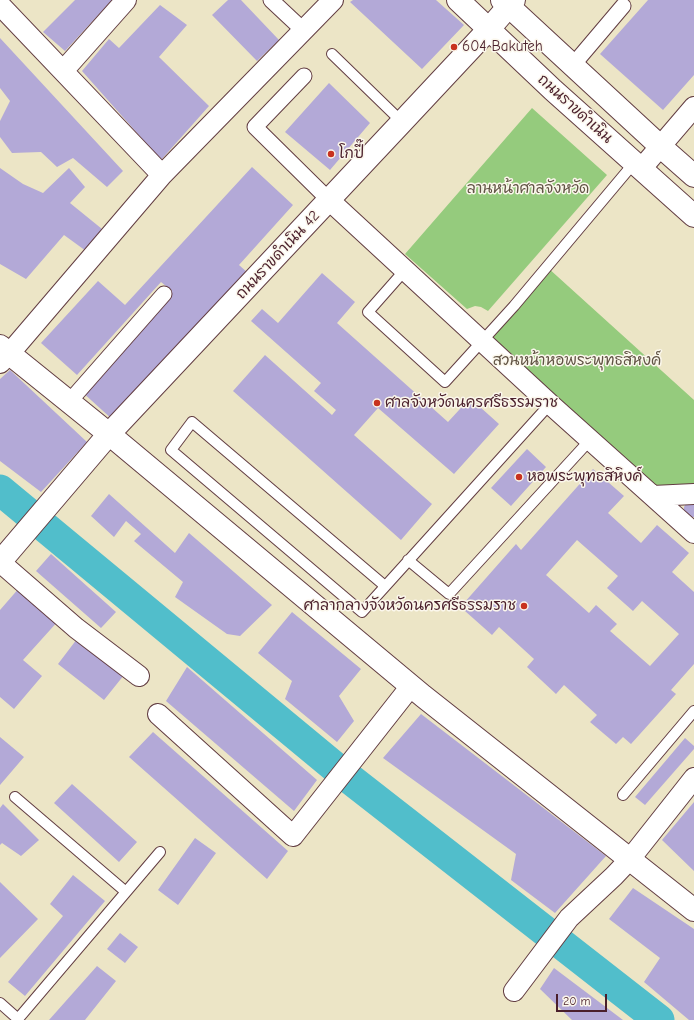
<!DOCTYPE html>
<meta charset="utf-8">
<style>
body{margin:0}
#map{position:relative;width:694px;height:1020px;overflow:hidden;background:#ece5c6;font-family:"Comic Neue",sans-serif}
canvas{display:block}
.scale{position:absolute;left:556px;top:994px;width:51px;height:18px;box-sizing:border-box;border:2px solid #4a1f2b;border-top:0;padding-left:5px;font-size:12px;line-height:14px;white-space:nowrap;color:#4a1f2b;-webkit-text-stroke:3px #fbf7ec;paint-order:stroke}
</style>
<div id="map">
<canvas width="694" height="1020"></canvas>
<div class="scale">20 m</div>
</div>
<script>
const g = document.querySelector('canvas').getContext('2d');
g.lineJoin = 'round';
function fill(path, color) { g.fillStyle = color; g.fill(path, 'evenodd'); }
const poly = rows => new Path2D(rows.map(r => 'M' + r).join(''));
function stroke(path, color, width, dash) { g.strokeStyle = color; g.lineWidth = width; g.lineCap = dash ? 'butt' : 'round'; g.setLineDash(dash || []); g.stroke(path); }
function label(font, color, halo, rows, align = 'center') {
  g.font = font + ' "Comic Neue","Playpen Sans Thai",sans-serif'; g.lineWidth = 3; g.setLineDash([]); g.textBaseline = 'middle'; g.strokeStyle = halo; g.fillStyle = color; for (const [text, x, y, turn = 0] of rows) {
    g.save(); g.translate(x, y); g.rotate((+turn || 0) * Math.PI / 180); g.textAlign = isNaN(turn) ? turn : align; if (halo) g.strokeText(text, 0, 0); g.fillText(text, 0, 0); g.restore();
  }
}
const green = poly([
 [532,108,607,175,488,311,481,307,475,306,467,309,405,254],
 [547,267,694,400,694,494,653,496,482,342]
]);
const river = poly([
 [0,490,336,768,659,1020]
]);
const building = poly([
 [75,0,112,0,65,51,43,32],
 [228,0,241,0,279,40,257,61,212,15],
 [353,0,436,0,464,25,422,69,350,2],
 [648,0,694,0,694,75,663,110,600,54],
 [160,5,187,25,159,57,209,106,161,160,82,71,109,39,119,48],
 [0,38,123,171,107,187,73,158,57,167,41,152,12,153,0,137,0,121,10,101,0,88],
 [329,83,370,123,330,170,285,132],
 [252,167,293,205,239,265,248,273,113,420,81,391,172,291,161,282,77,375,41,343,98,281,125,305],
 [0,168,23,184,43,193,69,168,85,187,70,203,102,229,86,251,64,235,26,279,0,264],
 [322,273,355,302,337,323,448,422,470,398,499,424,454,474,378,408,354,435,432,504,401,540,233,391,265,355,332,415,336,410,314,391,321,383,251,321,262,309,278,323],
 [10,370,87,442,41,492,0,461,0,379],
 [527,449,546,467,511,506,491,488],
 [593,469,624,496,608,513,641,543,657,525,689,553,672,572,694,592,694,664,671,690,676,694,631,744,623,737,616,744,590,722,597,715,564,685,556,694,527,667,534,659,499,627,492,635,465,611,469,607,464,603,516,544,521,550],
 [577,540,618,576,607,588,633,611,642,601,679,634,650,666,610,631,617,624,596,605,589,613,546,575],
 [109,494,175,553,189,533,272,605,240,636,227,634,175,597,183,582,134,541,141,534,126,521,114,537,91,516],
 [694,502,694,517,690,518,684,512,684,507,686,504],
 [51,554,116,612,101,628,36,571],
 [20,587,59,620,23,660,42,676,14,709,0,697,0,610],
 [292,612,361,669,339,696,354,721,337,742,285,699,292,681,258,653],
 [77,639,124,675,104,700,58,664],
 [187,667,317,780,294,811,166,701],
 [421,714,606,856,555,913,511,880,516,854,383,758],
 [153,732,288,851,267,879,129,757],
 [0,737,24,757,0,785],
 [685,738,694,746,694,749,645,805,635,797],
 [72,784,137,842,119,862,54,803],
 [694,802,694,871,662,840],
 [3,804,39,840,21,856,2,843,0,845,0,808],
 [195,838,216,853,178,905,158,890],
 [73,875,105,901,25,996,8,982,63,916,50,904],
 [0,882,38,919,0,958],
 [633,888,694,929,694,1020,689,1020,644,982,660,958,609,919],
 [120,933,138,947,125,963,107,949],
 [97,966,116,981,85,1020,49,1020],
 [554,968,623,1020,572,1020,540,989]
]);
const service = poly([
 [332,54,402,122],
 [405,270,368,312,445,382,514,306,634,163],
 [408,560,449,594,590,440],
 [385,586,192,422,171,450,362,612,550,404],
 [623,795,694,711],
 [15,797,126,892],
 [0,1003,18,1019,160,852]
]);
const pedestrian = poly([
 [271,0,303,30],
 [573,65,623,6],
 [304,76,255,127,329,200],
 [69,402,164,294]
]);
const minor = poly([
 [0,5,162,175],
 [63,71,126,0],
 [641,169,694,107],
 [329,200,550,404,694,533],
 [0,363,9,354,162,175,333,0],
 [653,496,694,494],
 [0,562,76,628,139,676],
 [158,714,293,836,411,686],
 [514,991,569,918,614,876,630,859,694,778]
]);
const tertiary = poly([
 [0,346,109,434,423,696,694,910],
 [0,562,109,434,402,122,489,29,514,0]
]);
const secondary = poly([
 [458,0,553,90,694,216],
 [502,0,660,146,694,176]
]);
const markers = [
 [454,47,4,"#c8321e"],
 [331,154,4,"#c8321e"],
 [377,403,4,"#c8321e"],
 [519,477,4,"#c8321e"],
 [524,606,4,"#c8321e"]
];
const poiNames = [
 ["604 Bakuteh",462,47],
 ["โกปี๊",339,154],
 ["ศาลจังหวัดนครศรีธรรมราช",385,403],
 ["หอพระพุทธสิหิงค์",527,477],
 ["ศาลากลางจังหวัดนครศรีธรรมราช",516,606,"right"]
];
const streetNames = [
 ["ถนนราขดำเนิน",575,109,42],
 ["ถนนราขดำเนิน 42",278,255,-47]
];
const parkNames = [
 ["ลานหน้าศาลจังหวัด",528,189],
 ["สวนหน้าหอพระพุทธสิหงค์",577,361]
];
fill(green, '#95cb7d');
stroke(river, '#51becb', 31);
fill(building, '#b3a9d7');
stroke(service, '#623d42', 12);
stroke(pedestrian, '#623d42', 17);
stroke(minor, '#623d42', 22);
stroke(tertiary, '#623d42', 24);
stroke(secondary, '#623d42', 24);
stroke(service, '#fff', 10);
stroke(pedestrian, '#fff', 15);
stroke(minor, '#fff', 20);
stroke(tertiary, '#fff', 22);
stroke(secondary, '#fff', 22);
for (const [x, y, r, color] of markers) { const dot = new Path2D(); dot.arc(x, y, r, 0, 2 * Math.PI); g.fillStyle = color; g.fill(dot); stroke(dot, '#fbf7ec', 1.5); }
label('15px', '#4a1f2b', '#fbf7ec', poiNames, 'left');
label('15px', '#4a1f2b', '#fbf7ec', streetNames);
label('15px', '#605344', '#fbf7ec', parkNames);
</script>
